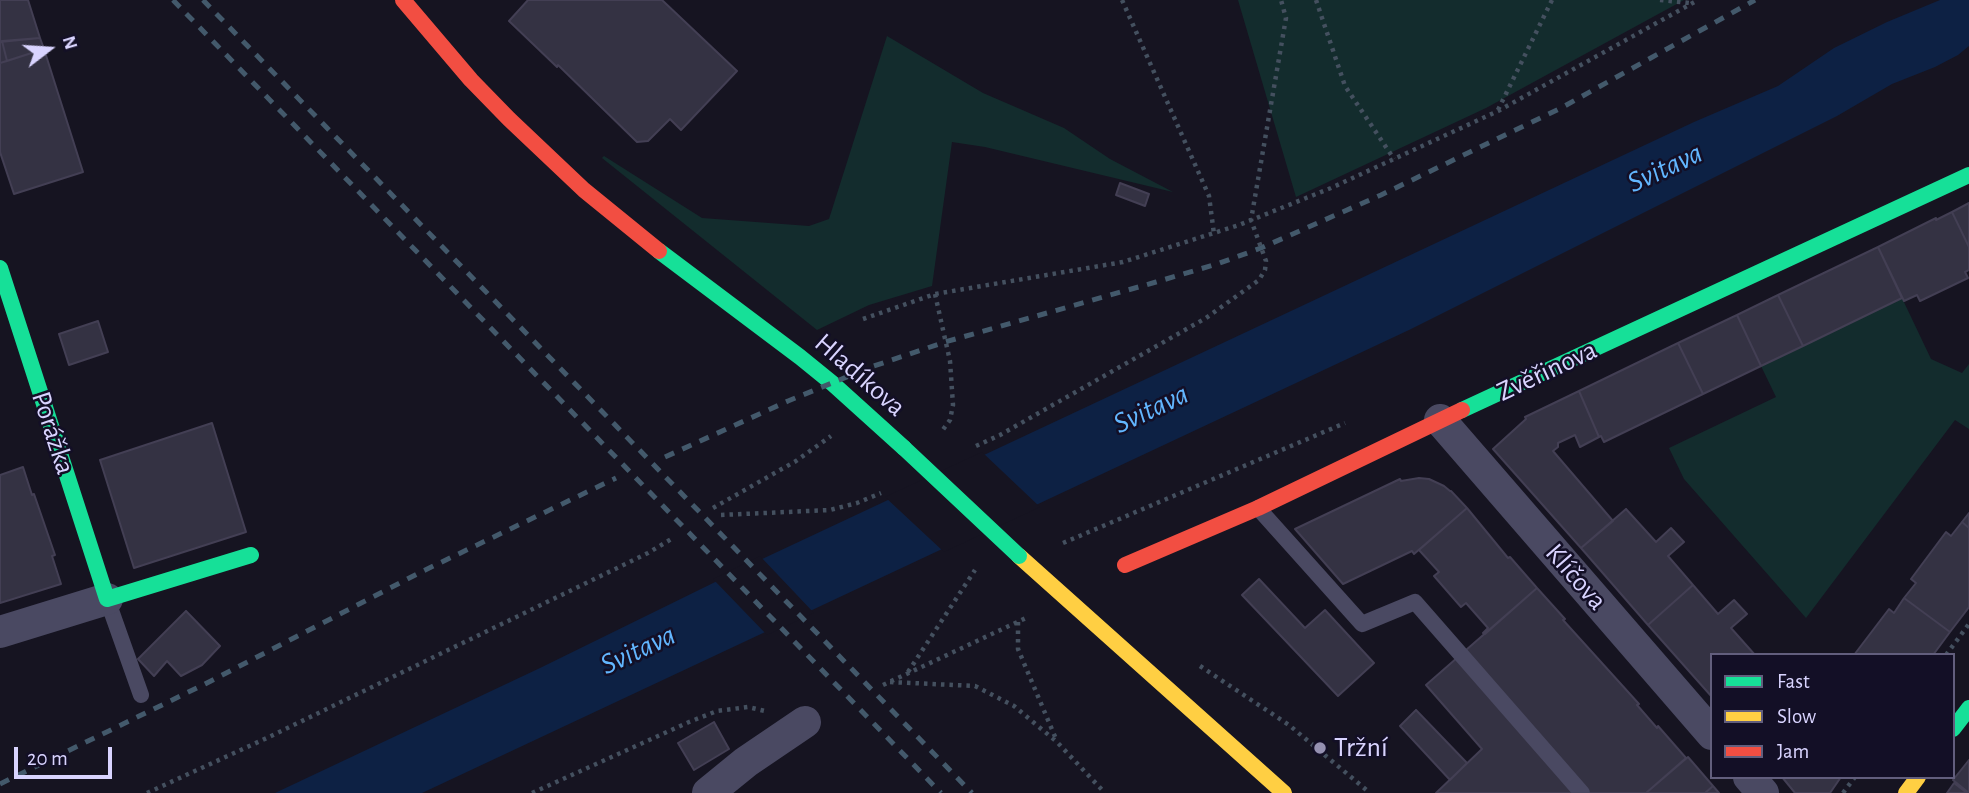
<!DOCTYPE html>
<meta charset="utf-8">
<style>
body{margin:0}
#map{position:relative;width:1969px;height:793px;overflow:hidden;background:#161421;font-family:"Alegreya Sans",sans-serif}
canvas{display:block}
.legend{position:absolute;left:1710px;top:653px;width:245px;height:126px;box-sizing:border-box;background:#130f26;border:2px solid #625e7d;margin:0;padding:9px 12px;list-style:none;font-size:21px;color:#d9d4ff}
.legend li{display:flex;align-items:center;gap:14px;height:35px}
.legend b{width:35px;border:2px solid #625e7d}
.north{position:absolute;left:14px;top:14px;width:70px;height:70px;-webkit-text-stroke:5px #130f26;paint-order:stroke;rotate:73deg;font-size:19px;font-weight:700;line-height:28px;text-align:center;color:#d9d4ff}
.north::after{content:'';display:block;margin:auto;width:24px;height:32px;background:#d9d4ff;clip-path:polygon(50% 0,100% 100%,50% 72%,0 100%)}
.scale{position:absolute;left:14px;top:747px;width:98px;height:32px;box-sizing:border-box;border:4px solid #d9d4ff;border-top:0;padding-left:9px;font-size:21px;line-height:24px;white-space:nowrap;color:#d9d4ff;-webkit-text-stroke:5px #130f26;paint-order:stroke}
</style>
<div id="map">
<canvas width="1969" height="793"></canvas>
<ul class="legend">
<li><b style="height:9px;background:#16e098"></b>Fast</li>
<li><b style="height:9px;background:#ffcf43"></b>Slow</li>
<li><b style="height:9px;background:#f24e42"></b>Jam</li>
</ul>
<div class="north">N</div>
<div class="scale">20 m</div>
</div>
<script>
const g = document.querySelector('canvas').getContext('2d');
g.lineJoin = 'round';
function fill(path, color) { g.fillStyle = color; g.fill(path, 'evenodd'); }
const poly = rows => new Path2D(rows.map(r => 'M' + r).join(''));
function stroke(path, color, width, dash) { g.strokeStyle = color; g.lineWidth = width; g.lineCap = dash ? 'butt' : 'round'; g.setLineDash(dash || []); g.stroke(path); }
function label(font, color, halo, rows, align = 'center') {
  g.font = font + ' "Alegreya Sans",sans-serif'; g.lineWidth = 5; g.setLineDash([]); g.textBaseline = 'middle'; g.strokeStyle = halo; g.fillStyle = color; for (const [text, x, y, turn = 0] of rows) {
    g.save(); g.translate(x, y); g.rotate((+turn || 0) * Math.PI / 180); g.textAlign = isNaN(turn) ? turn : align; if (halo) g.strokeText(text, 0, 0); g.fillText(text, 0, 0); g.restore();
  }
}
const green = poly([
 [1238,0,1684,0,1486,108,1296,197],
 [887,36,983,93,1064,128,1110,159,1173,192,985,147,952,142,932,286,869,305,817,330,602,158,604,156,702,218,809,226,829,219],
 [1902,298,1931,359,1962,373,1969,364,1969,429,1955,420,1806,618,1684,479,1669,448,1776,397,1761,366]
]);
const water = poly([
 [1940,0,1969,0,1969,46,1958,55,1935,67,1892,84,1837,116,1409,330,422,793,275,793,540,668,760,560,1694,122,1778,86,1834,48,1887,22]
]);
const pier = poly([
 [982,452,1040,507,944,552,885,497],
 [760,556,814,613,767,635,713,579]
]);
const building = poly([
 [0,0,28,0,40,38,0,42,0,0],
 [528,0,662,0,737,71,681,130,670,119,648,141,637,142,558,65,557,67,509,21,528,0],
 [40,38,44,49,7,61,2,41,40,38],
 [2,41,7,61,0,63,0,42,2,41],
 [44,49,83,172,14,194,0,152,0,63,44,49],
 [1120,183,1149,194,1145,206,1116,195,1120,183],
 [1969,203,1969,247,1952,212,1969,203],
 [1952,212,1969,247,1969,270,1965,272,1968,278,1920,301,1917,295,1904,301,1878,247,1936,218,1936,220,1952,212],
 [1878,247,1902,298,1803,346,1778,295,1878,247],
 [1778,295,1803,346,1761,366,1737,315,1778,295],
 [1737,315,1761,366,1703,394,1678,343,1737,315],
 [98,321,108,352,69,365,59,334,98,321],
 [1678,343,1703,394,1604,442,1601,436,1599,437,1579,391,1678,343],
 [1579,391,1599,437,1580,447,1575,435,1558,443,1558,447,1553,451,1613,521,1581,548,1493,449,1526,419,1525,417,1579,391],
 [212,423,246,532,134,568,100,460,212,423],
 [23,467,32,495,34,494,55,555,52,556,61,584,0,603,0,475,23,467],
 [1419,478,1429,479,1444,486,1450,491,1451,491,1467,508,1414,554,1412,551,1343,584,1295,529,1400,479,1401,481,1419,478],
 [1467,508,1508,558,1510,557,1537,588,1485,634,1483,633,1488,628,1466,603,1461,607,1434,576,1439,572,1419,550,1467,508],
 [1626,509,1656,542,1671,528,1684,542,1668,556,1693,585,1648,625,1581,548,1626,509],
 [1969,513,1969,528,1962,522,1969,513],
 [1962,522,1969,528,1969,607,1950,632,1904,598,1916,583,1911,579,1946,532,1951,536,1962,522],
 [1259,579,1305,628,1325,610,1374,663,1338,696,1242,595,1259,579],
 [1693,585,1718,614,1734,600,1747,614,1731,628,1755,655,1712,655,1712,697,1648,625,1693,585],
 [1537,588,1565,619,1563,620,1639,704,1637,705,1657,728,1658,726,1686,758,1646,793,1436,793,1482,749,1426,685,1537,588],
 [1904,598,1950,632,1933,655,1854,655,1889,609,1894,613,1904,598],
 [186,611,220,646,202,665,181,676,167,661,154,676,138,659,186,611],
 [1416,710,1467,763,1450,780,1400,726,1416,710],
 [714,722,729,749,694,770,678,743,714,722],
 [1688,757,1713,786,1705,793,1646,793,1688,757],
 [1969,760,1969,793,1953,780,1969,760],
 [1782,777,1841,777,1830,793,1795,793,1782,777],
 [1954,783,1967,793,1947,793,1954,783],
 [1713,786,1719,793,1705,793,1713,786]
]);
const path = poly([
 [1122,0,1209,196,1214,234],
 [1316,0,1345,86,1394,159],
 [1660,0,1690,3],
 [1498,110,1552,0],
 [935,294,950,361,953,405,950,420,942,431],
 [863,319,935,294,1123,262,1239,225,1331,188,1498,111,1698,0],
 [976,446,1000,435,1206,318,1259,280,1265,270,1266,261,1251,220,1286,18,1281,0],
 [713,508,796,461,831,436],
 [721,515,830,510,857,503,881,493],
 [1063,543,1345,423],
 [1018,622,1018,649,1056,739],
 [1946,655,1969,624],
 [1200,666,1289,725,1370,793],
 [908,672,975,570],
 [890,682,975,686,1014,706,1057,742,1105,793],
 [883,685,1026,618],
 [147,793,269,737,648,553,673,538],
 [532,793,689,722,717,711,748,707,765,711],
 [1843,793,1855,777]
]);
const lane = poly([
 [1258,508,1362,624,1415,602,1582,793],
 [107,599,141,695]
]);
const street = poly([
 [1440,420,1712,734],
 [0,632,107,599],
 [1749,777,1763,793],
 [708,793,746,762,805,722]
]);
const fast = poly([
 [659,251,800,357,832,383,904,448],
 [0,268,107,599,251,555],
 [1462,410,1969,175],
 [1953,729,1969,708]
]);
const slow = poly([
 [1019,556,1284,793],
 [1906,793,1918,777]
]);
const jam = poly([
 [403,0,471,80,509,119,584,190,659,251],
 [1125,565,1258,508,1462,410]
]);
const rail = poly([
 [173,0,941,793],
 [203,0,972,793],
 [665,457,788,401,871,367,945,342,1156,282,1217,264,1261,248,1381,195,1561,108,1755,0],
 [0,784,205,684,421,572,616,478]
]);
const fastBridge = poly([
 [904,448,1019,556]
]);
const markers = [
 [1320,748,7,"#9591b1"]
];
const streetNames = [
 ["Zvěřinova",1547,371,-25],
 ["Hladíkova",860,375,41],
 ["Porážka",53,433,72],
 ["Klíčova",1576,577,49]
];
const poiNames = [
 ["Tržní",1334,748]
];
const waterNames = [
 ["Svitava",1665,168,-25],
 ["Svitava",1151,409,-25],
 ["Svitava",638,650,-25]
];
fill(green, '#132c2d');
fill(water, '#0d2144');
fill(pier, '#161421');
fill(building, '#343243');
stroke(building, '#433f54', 2);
stroke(path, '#44505f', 4.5, [3.5, 5]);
stroke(lane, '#4a4962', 16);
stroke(street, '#4a4962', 32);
stroke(fast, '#16e098', 16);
stroke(slow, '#ffcf43', 16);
stroke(jam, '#f24e42', 16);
stroke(rail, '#43596b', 5, [10, 9]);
stroke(fastBridge, '#16e098', 16);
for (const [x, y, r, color] of markers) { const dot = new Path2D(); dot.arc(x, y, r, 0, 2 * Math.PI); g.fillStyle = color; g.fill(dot); stroke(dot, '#130f26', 2.5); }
label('28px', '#d9d4ff', '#130f26', streetNames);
label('28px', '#d9d4ff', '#130f26', poiNames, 'left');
label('italic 30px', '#62b6ff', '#130f26', waterNames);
</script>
